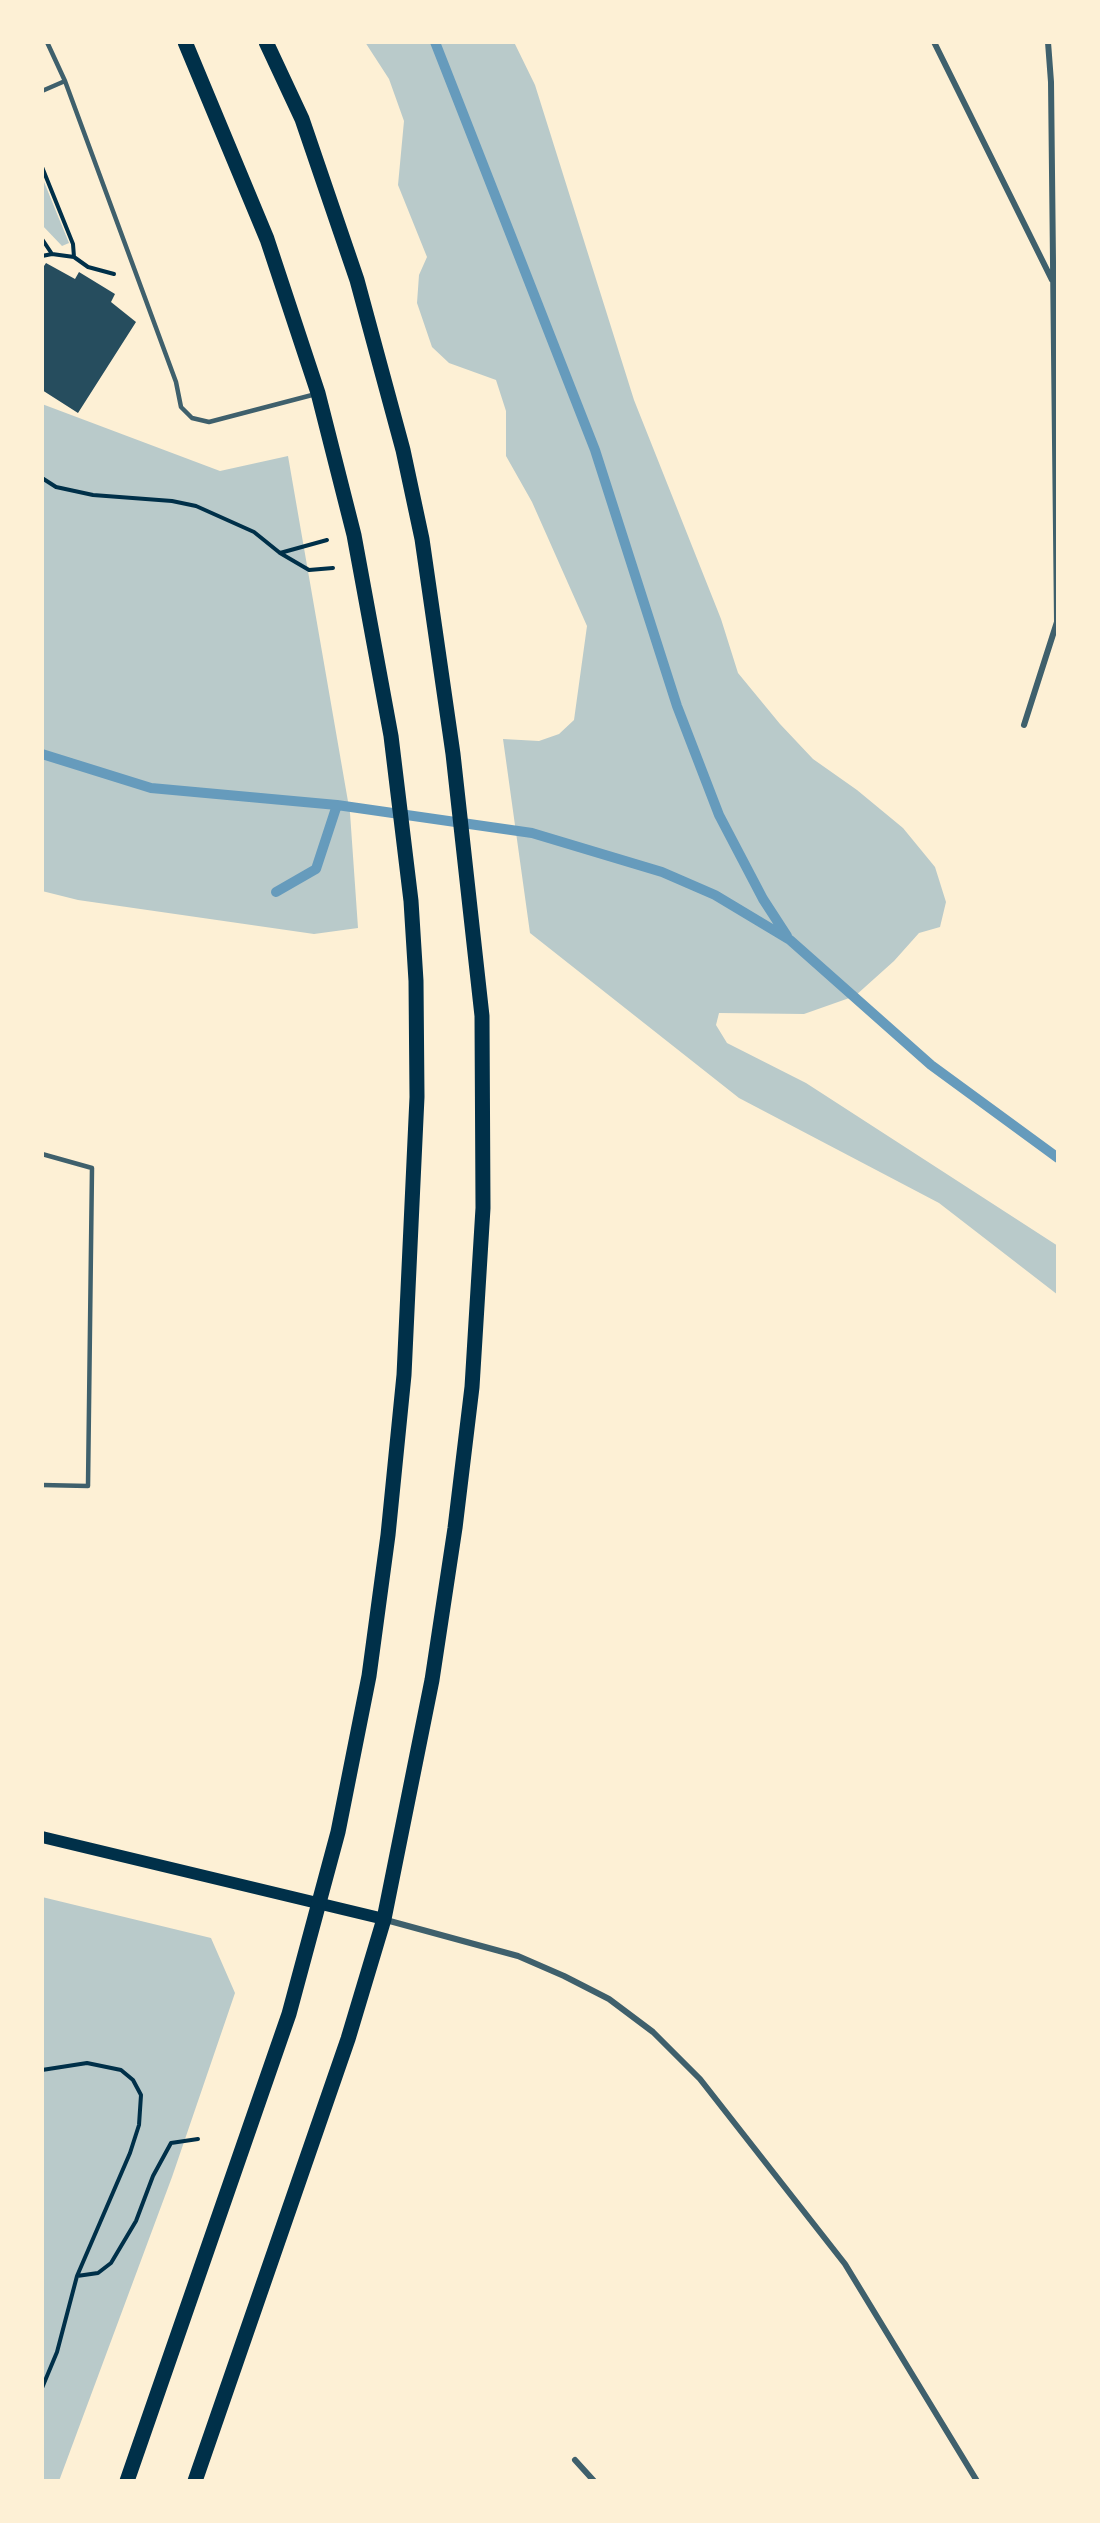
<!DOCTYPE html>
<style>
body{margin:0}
#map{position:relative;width:1100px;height:2523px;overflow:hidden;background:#fdf0d5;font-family:"DM Sans",sans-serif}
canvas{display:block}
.frame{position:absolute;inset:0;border:44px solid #fdf0d5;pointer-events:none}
</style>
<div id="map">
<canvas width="1100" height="2523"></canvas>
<div class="frame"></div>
</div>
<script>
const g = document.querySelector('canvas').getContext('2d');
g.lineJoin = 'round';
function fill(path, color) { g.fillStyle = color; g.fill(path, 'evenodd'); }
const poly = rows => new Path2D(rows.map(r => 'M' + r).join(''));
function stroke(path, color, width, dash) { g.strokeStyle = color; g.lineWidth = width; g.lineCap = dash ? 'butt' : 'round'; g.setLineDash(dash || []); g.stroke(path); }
const green = poly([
 [365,42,514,42,535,85,634,400,721,619,738,673,780,724,813,759,857,790,903,828,935,867,946,902,940,927,919,933,894,961,855,996,804,1014,719,1013,716,1025,727,1043,806,1083,1058,1246,1058,1295,939,1203,739,1098,530,933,503,739,539,741,559,734,574,720,587,626,532,502,506,456,506,411,496,380,449,363,432,347,417,303,419,275,427,257,398,185,404,121,389,79],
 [42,177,69,243,62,246,42,225],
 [42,404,220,471,288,456,350,813,358,928,314,934,78,900,42,891],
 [42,1897,211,1938,235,1993,172,2177,59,2481,42,2481]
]);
const stream = poly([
 [435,42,595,450,677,706,719,815,763,899,787,936],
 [42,754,151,788,337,805,532,833,662,872,715,895,790,940,931,1065,1058,1158],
 [276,892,316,869,337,805]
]);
const building = poly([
 [46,263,75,279,79,272,115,294,111,302,136,322,78,413,42,390,42,269]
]);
const path = poly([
 [42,167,73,244,74,257],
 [42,239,52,254],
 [42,256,52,254,74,257,88,267,114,274],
 [42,478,56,487,93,495,172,501,196,506,254,532,280,553,309,570,333,568],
 [280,553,327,540],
 [42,2070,87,2063,121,2070,133,2080,141,2095,139,2125,130,2153,77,2276,57,2352,42,2388],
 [77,2276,98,2273,111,2263,136,2221,153,2176,171,2143,198,2139]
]);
const service = poly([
 [47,42,65,81],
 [42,91,65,81,176,382,181,407,192,418,209,422,316,394],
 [42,1154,92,1168,88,1486,42,1485]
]);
const minor = poly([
 [934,42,1052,280],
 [1024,725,1057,622,1051,82,1048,42],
 [386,1920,518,1956,564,1976,609,1999,653,2032,700,2079,845,2264,977,2481],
 [575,2460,594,2481]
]);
const secondary = poly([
 [42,1837,384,1919]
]);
const primary = poly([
 [127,2481,289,2014,338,1832,369,1676,388,1535,404,1375,417,1097,416,981,411,901,391,736,354,535,318,393,267,239,185,42],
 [195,2481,348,2039,384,1919,432,1680,455,1528,472,1387,483,1208,482,1016,453,754,422,539,403,450,357,280,302,119,266,42]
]);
fill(green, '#b9caca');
stroke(stream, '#669bbc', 10);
fill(building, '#264d5e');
stroke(path, '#003049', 4);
stroke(service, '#3f606c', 4.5);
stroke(minor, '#3f606c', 6);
stroke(secondary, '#003049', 12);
stroke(primary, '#003049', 15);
</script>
